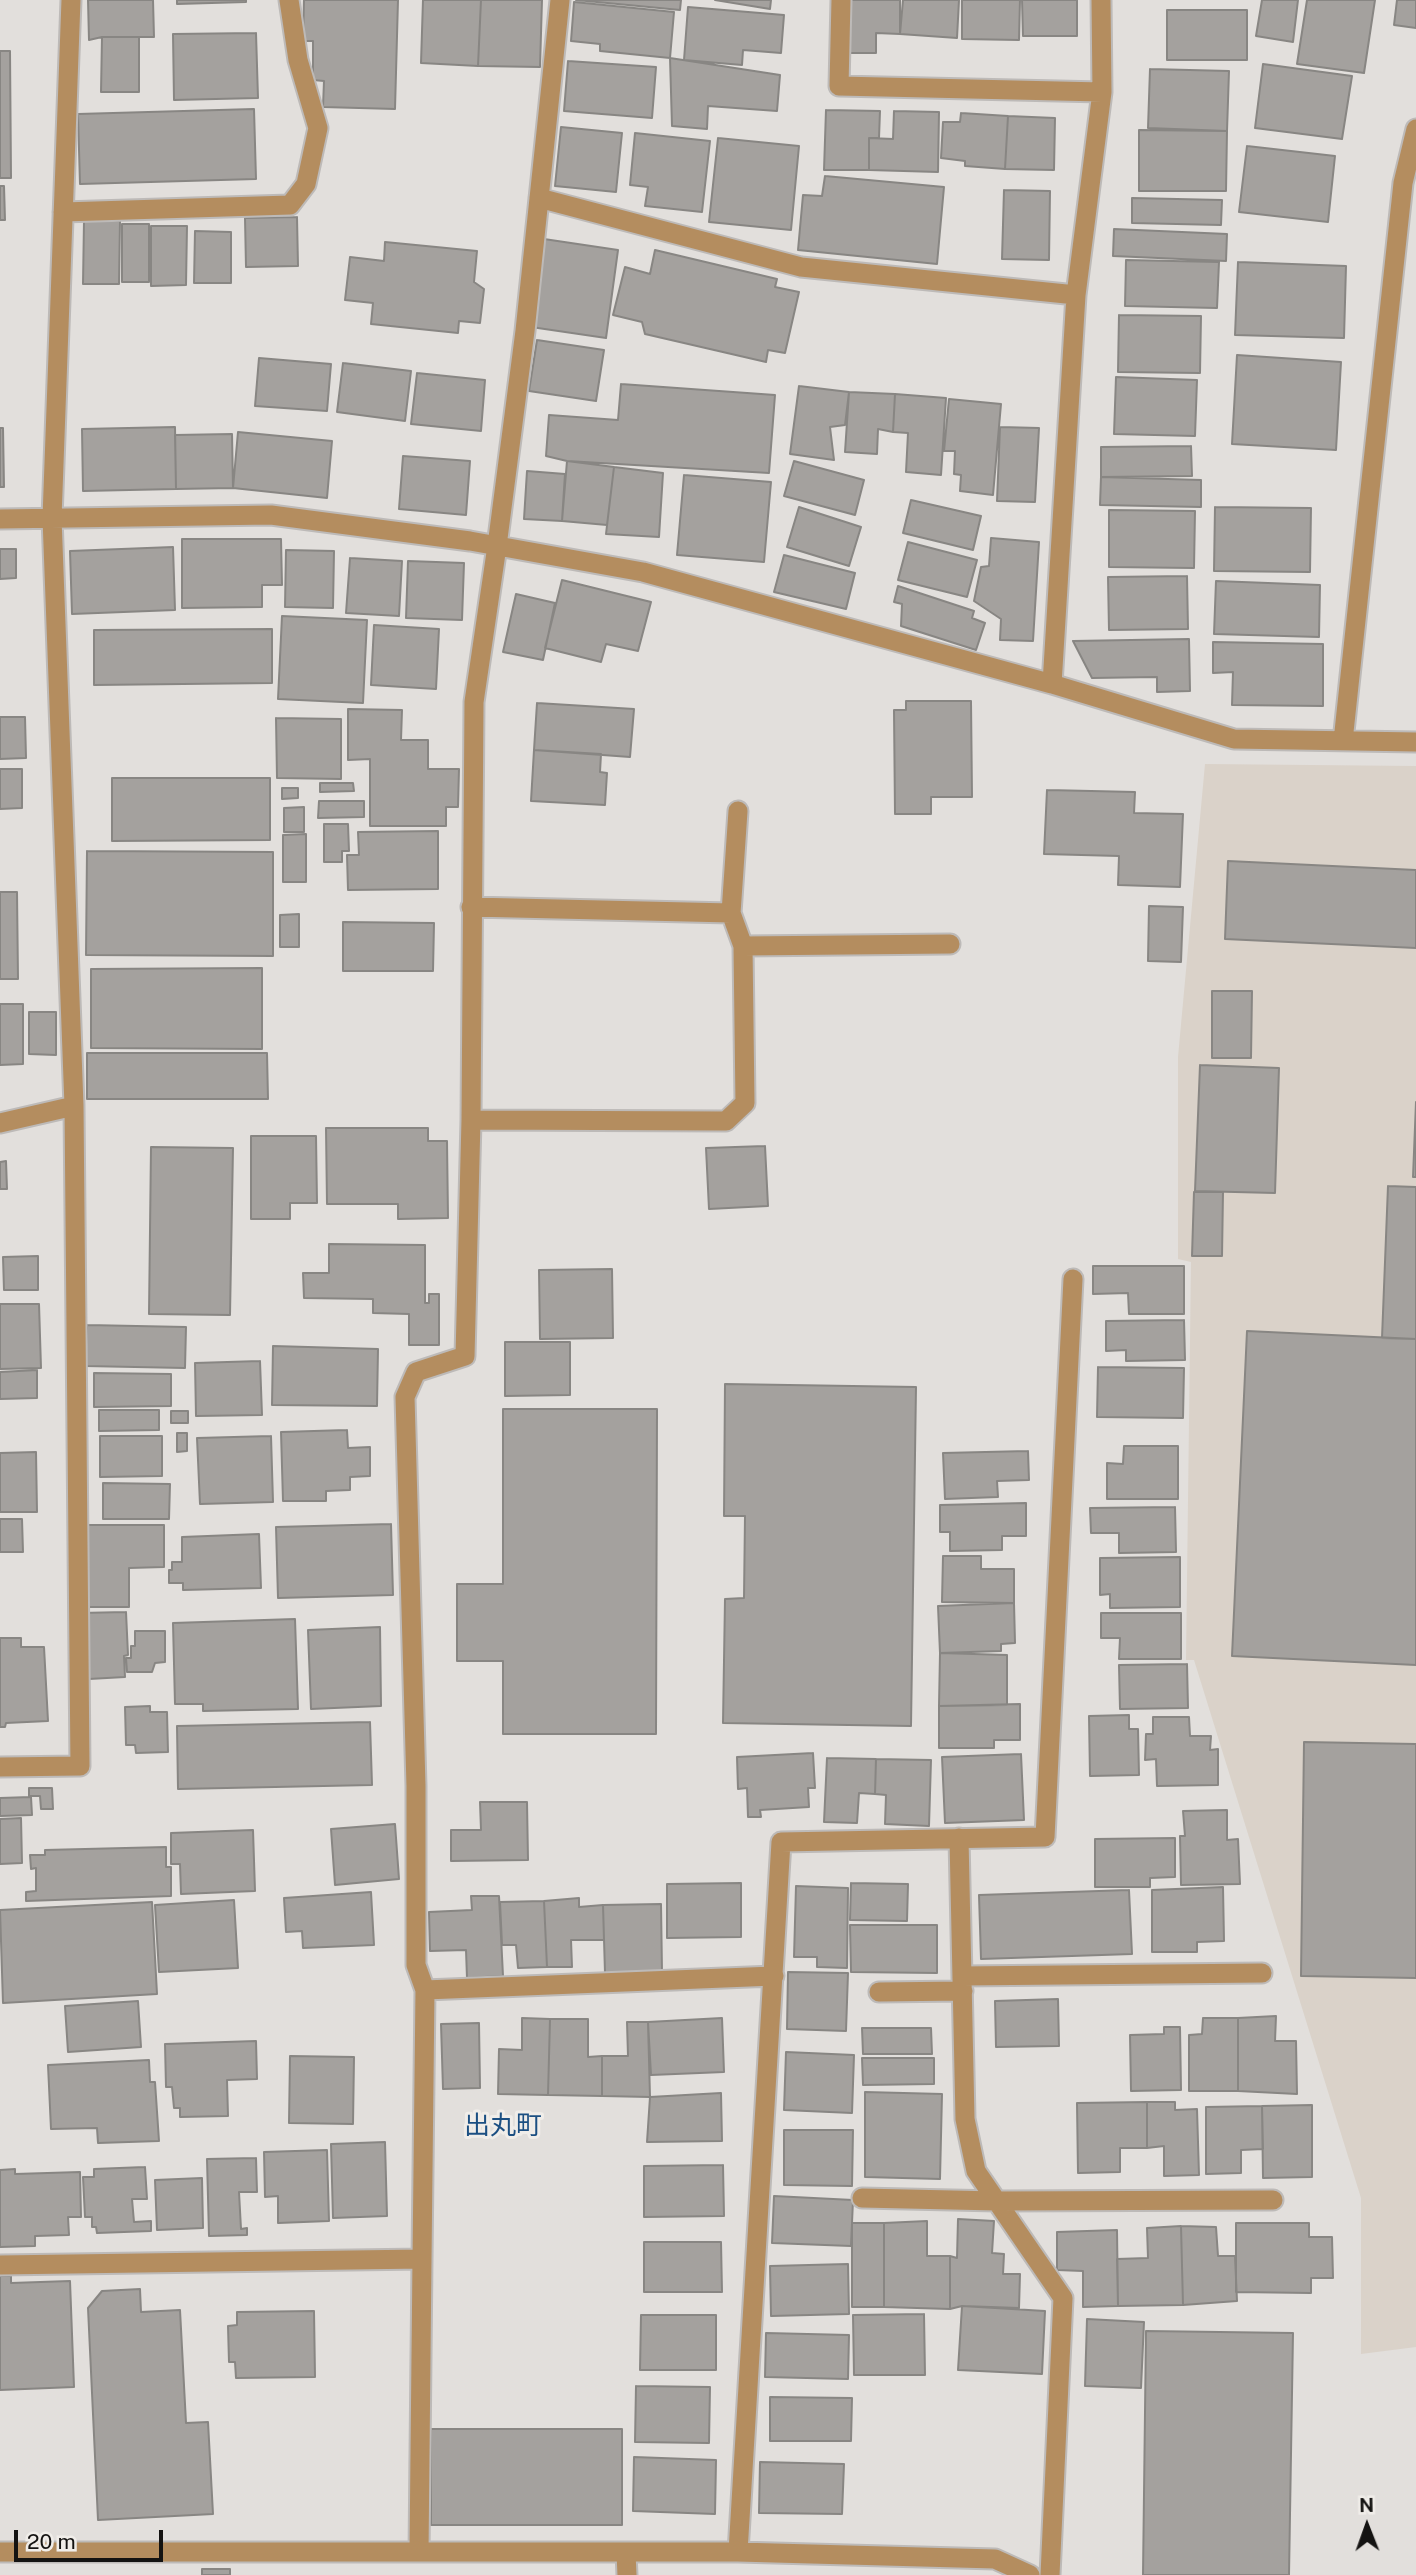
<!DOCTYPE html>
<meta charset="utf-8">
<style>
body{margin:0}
#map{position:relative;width:1416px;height:2575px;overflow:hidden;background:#e2dfdc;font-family:"Public Sans",sans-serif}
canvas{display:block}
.north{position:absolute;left:1332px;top:2491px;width:70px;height:70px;-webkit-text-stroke:5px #f0ede9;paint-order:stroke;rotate:359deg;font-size:19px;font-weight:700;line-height:28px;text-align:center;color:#141312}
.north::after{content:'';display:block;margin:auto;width:24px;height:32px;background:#141312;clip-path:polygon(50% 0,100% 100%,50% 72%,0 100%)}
.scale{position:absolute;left:14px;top:2530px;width:149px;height:32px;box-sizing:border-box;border:4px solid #141312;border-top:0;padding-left:9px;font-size:21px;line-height:24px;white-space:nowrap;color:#141312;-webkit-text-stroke:5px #f0ede9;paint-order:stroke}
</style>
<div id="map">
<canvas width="1416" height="2575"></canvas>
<div class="north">N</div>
<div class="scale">20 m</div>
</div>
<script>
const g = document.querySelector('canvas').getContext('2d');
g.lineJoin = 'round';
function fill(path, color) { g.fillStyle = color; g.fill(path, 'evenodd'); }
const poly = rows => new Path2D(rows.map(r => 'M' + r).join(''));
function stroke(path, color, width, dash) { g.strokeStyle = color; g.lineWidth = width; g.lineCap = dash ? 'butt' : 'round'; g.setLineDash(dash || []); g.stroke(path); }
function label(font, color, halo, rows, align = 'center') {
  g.font = font + ' "Public Sans","Noto Sans JP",sans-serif'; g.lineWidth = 6; g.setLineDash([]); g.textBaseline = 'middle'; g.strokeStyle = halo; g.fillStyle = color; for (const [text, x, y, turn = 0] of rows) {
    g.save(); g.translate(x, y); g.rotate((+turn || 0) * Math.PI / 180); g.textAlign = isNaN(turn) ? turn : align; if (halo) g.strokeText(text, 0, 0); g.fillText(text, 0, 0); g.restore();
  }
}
const built = poly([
 [1205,764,1416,766,1416,2347,1361,2354,1361,2198,1194,1660,1186,1660,1191,1262,1178,1259,1178,1057]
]);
const building = poly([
 [88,0,153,0,154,37,102,37,89,40,88,0],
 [177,0,246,0,246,2,177,4,177,0],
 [304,0,398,0,395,109,323,107,324,81,313,80,313,41,303,41,304,0],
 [423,0,481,0,478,66,421,63,423,0],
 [481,0,542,0,540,67,478,66,481,0],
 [576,0,681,0,680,10,576,0],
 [715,0,771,0,770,9,715,0],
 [850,0,900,0,900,34,876,33,876,53,850,53,850,0],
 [903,0,959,0,957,38,900,34,903,0],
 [962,0,1020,0,1019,40,962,39,962,0],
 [1022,0,1077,0,1077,36,1023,36,1022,0],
 [1262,0,1298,0,1293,42,1256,36,1262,0],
 [1307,0,1375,0,1364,73,1297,64,1307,0],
 [1397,0,1416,0,1416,28,1394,25,1397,0],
 [574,2,674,12,670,58,600,51,600,44,571,41,574,2],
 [688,7,784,15,781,53,743,50,742,65,684,60,688,7],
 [1167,10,1247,10,1247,60,1167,60,1167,10],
 [256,33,258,98,174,100,173,34,256,33],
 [102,37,139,37,139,92,101,92,102,37],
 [0,51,10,51,11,178,0,178,0,51],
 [670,58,780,75,777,111,708,106,707,129,672,126,670,58],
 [568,61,656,67,652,118,564,111,568,61],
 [1263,64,1352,76,1342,139,1255,128,1263,64],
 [1150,69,1229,71,1227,131,1148,128,1150,69],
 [254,109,256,179,80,184,78,114,254,109],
 [826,110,880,111,879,138,869,138,869,170,824,170,826,110],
 [894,111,939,112,938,172,869,170,869,138,893,139,894,111],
 [961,113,1008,116,1005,169,965,166,965,161,941,158,943,122,960,122,961,113],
 [1008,116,1055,118,1054,170,1005,169,1008,116],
 [561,127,622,133,616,192,555,186,561,127],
 [1139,130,1227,131,1226,191,1139,191,1139,130],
 [635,133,710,141,702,212,645,206,648,187,630,185,635,133],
 [718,138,799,146,791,230,709,222,718,138],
 [1247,146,1335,156,1328,222,1239,212,1247,146],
 [825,176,944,187,937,264,798,250,803,195,822,196,825,176],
 [0,186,4,186,5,220,0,220,0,186],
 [1004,190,1050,191,1049,260,1002,259,1004,190],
 [1132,198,1222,200,1221,225,1132,223,1132,198],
 [297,217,298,266,246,267,245,218,297,217],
 [84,221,120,221,119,284,83,284,84,221],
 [122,224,149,224,149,282,122,282,122,224],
 [151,226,187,226,186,285,151,286,151,226],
 [1114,229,1227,234,1226,261,1113,256,1114,229],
 [195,231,231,232,231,283,194,283,195,231],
 [544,239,618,250,606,338,531,327,544,239],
 [385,242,477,251,474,282,484,289,480,323,459,321,458,333,371,324,373,303,345,300,350,257,384,261,385,242],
 [655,250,777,279,775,287,799,292,785,353,768,350,766,362,645,334,642,322,613,315,625,267,650,274,655,250],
 [1126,260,1219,262,1217,308,1125,306,1126,260],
 [1238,262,1346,266,1344,338,1235,335,1238,262],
 [1119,315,1201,316,1200,373,1118,372,1119,315],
 [537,340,604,350,596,401,529,391,537,340],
 [1237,355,1341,362,1336,450,1232,444,1237,355],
 [259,358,331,364,327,411,255,406,259,358],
 [343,363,411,371,405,421,337,412,343,363],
 [417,373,485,380,481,431,411,424,417,373],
 [1116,377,1197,380,1195,436,1114,434,1116,377],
 [621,384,775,395,769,473,567,461,546,456,549,415,618,420,621,384],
 [799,386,849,392,845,425,830,427,834,460,790,454,799,386],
 [849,392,895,394,893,432,878,429,877,454,845,452,849,392],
 [895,394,946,398,941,475,906,472,908,433,893,432,895,394],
 [949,399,1001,404,993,495,960,491,961,475,954,474,955,451,944,451,949,399],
 [175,427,176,489,83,491,82,429,175,427],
 [1000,427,1039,428,1035,502,997,501,1000,427],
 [0,428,3,428,4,487,0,487,0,428],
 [238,432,332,441,327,498,233,488,238,432],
 [232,434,233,488,176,489,175,435,232,434],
 [1191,446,1192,476,1101,477,1101,447,1191,446],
 [403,456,470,461,466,515,399,509,403,456],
 [567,461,614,467,607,525,562,521,567,461],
 [794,461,864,480,855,515,784,496,794,461],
 [614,467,663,473,659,537,606,534,614,467],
 [527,471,565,474,562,521,524,519,527,471],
 [684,475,771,482,764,562,677,555,684,475],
 [1101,477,1201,480,1201,507,1100,505,1101,477],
 [911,500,981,516,973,550,903,533,911,500],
 [799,507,861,527,849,566,787,547,799,507],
 [1215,507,1311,508,1310,572,1214,571,1215,507],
 [1109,510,1195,511,1194,568,1109,567,1109,510],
 [991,538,1039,542,1033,641,1000,640,1001,619,974,601,981,567,989,566,991,538],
 [182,539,281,539,282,585,262,585,262,607,182,608,182,539],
 [908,542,977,560,967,597,898,580,908,542],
 [173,547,175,610,72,614,70,551,173,547],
 [0,549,16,549,16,578,0,579,0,549],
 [286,550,334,551,333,608,285,607,286,550],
 [784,555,855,573,846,609,774,592,784,555],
 [350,558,402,561,399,616,346,613,350,558],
 [408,561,464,563,462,620,406,618,408,561],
 [1187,576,1188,629,1109,630,1108,577,1187,576],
 [562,580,651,602,638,651,606,644,601,662,545,648,562,580],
 [1216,581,1320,585,1319,637,1214,634,1216,581],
 [898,586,974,611,972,618,985,623,976,650,901,626,902,604,894,602,898,586],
 [516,594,555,603,543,660,503,652,516,594],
 [282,616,367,620,363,703,278,699,282,616],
 [374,625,439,629,436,689,371,685,374,625],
 [272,629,272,683,94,685,94,630,272,629],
 [1189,639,1190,691,1157,692,1157,677,1092,678,1073,641,1189,639],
 [1213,642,1323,644,1323,706,1232,705,1233,672,1213,673,1213,642],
 [906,701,971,701,972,797,931,797,931,814,895,814,894,710,906,710,906,701],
 [537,703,634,709,630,757,534,750,537,703],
 [348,709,402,710,401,740,428,740,428,769,459,769,458,807,446,807,446,826,370,826,370,759,348,760,348,709],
 [0,717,25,717,26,758,0,759,0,717],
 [276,718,341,719,341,779,277,778,276,718],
 [534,750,601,754,600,772,607,773,605,805,531,801,534,750],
 [0,769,22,769,22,808,0,809,0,769],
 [112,778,270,778,270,840,112,841,112,778],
 [320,783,353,783,354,791,320,792,320,783],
 [282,788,298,788,298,798,282,799,282,788],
 [1047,790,1135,792,1134,813,1183,814,1180,887,1118,885,1119,856,1044,854,1047,790],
 [319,801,364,801,364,817,318,818,319,801],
 [304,807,304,832,284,832,284,808,304,807],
 [324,824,348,824,349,851,342,851,342,862,324,862,324,824],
 [438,831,438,889,348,890,347,855,359,855,358,832,438,831],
 [306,834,306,882,283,882,283,835,306,834],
 [87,851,273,852,273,956,86,955,87,851],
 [1228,861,1416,870,1416,948,1225,939,1228,861],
 [0,892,17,892,18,979,0,979,0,892],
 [1149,906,1183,907,1181,962,1148,961,1149,906],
 [299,914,299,947,280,947,280,915,299,914],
 [343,922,434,923,433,971,343,971,343,922],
 [262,968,262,1049,91,1048,91,969,262,968],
 [1212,991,1252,991,1251,1058,1212,1058,1212,991],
 [0,1004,23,1004,23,1064,0,1065,0,1004],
 [29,1012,56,1012,56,1055,29,1054,29,1012],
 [87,1053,267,1053,268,1099,87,1099,87,1053],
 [1200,1065,1279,1068,1275,1193,1195,1191,1200,1065],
 [1416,1102,1416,1177,1413,1177,1416,1102],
 [326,1128,428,1128,428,1141,447,1141,448,1218,398,1219,398,1204,327,1204,326,1128],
 [251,1136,316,1136,317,1203,290,1203,290,1219,251,1219,251,1136],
 [765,1146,768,1206,709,1209,706,1148,765,1146],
 [151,1147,233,1148,230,1315,149,1314,151,1147],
 [6,1161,7,1189,0,1189,0,1162,6,1161],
 [1388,1186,1416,1187,1416,1339,1382,1338,1388,1186],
 [1194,1192,1223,1192,1222,1256,1192,1256,1194,1192],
 [329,1244,425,1245,425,1303,429,1303,429,1294,439,1294,439,1345,409,1345,409,1314,373,1313,373,1299,304,1298,303,1273,329,1273,329,1244],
 [38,1256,38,1290,4,1290,3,1257,38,1256],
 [1093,1266,1184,1266,1184,1314,1129,1314,1128,1293,1093,1294,1093,1266],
 [612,1269,613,1338,540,1339,539,1270,612,1269],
 [0,1304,39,1304,41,1368,0,1369,0,1304],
 [1184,1320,1185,1360,1126,1361,1126,1350,1106,1351,1106,1321,1184,1320],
 [87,1325,186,1327,185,1368,85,1366,87,1325],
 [1247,1331,1416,1339,1416,1665,1232,1656,1247,1331],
 [505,1342,570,1342,570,1395,505,1396,505,1342],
 [273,1346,378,1349,377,1406,272,1405,273,1346],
 [260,1361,262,1415,196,1416,195,1363,260,1361],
 [1098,1367,1184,1368,1183,1418,1097,1417,1098,1367],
 [37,1370,37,1398,0,1399,0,1372,37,1370],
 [94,1373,171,1374,171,1406,94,1407,94,1373],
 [725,1384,916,1387,911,1726,723,1723,725,1599,744,1598,745,1516,724,1516,725,1384],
 [503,1409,657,1409,656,1734,503,1734,503,1661,457,1661,457,1584,503,1584,503,1409],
 [99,1410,159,1410,159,1430,99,1431,99,1410],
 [171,1411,188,1411,188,1423,171,1423,171,1411],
 [347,1430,348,1448,370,1447,370,1476,350,1477,350,1490,326,1491,326,1501,283,1501,281,1432,347,1430],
 [177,1433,187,1433,187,1451,177,1452,177,1433],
 [100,1436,162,1436,162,1476,100,1477,100,1436],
 [271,1436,273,1502,200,1504,197,1438,271,1436],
 [1124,1446,1178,1446,1178,1499,1107,1499,1107,1463,1123,1464,1124,1446],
 [1028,1451,1029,1480,997,1481,998,1497,945,1499,943,1453,1028,1451],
 [36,1452,37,1512,0,1512,0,1453,36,1452],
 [103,1483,170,1484,169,1519,103,1519,103,1483],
 [1026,1503,1026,1536,1002,1536,1002,1550,950,1551,950,1532,940,1532,940,1505,1026,1503],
 [1175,1507,1176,1552,1119,1553,1119,1533,1091,1533,1090,1508,1175,1507],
 [0,1519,22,1519,23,1552,0,1552,0,1519],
 [391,1524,393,1595,278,1598,276,1527,391,1524],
 [83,1525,164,1525,164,1567,129,1568,129,1607,83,1607,83,1525],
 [259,1534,261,1588,183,1590,183,1583,169,1583,169,1570,172,1570,172,1562,182,1562,182,1537,259,1534],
 [943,1556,981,1556,981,1569,1014,1569,1014,1603,942,1602,943,1556],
 [1180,1557,1180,1607,1110,1608,1110,1594,1100,1595,1100,1558,1180,1557],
 [1014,1603,1015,1643,1001,1644,1001,1651,940,1653,938,1606,1014,1603],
 [126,1612,128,1655,124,1656,125,1677,89,1679,88,1644,80,1613,126,1612],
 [1101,1613,1181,1613,1181,1659,1119,1659,1120,1638,1101,1638,1101,1613],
 [295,1619,298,1709,203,1711,203,1704,175,1704,173,1623,295,1619],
 [380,1627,381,1706,311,1709,308,1630,380,1627],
 [135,1631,165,1631,165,1662,155,1663,152,1672,127,1672,126,1658,131,1658,131,1646,135,1646,135,1631],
 [0,1638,21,1638,21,1647,44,1647,48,1721,6,1723,5,1727,0,1727,0,1638],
 [940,1653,1007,1655,1007,1705,939,1706,940,1653],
 [1187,1664,1188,1708,1120,1709,1119,1665,1187,1664],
 [1020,1704,1020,1740,994,1740,994,1748,939,1748,939,1706,1020,1704],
 [150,1706,150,1712,167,1712,168,1752,136,1753,135,1745,126,1745,125,1707,150,1706],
 [1129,1715,1129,1729,1138,1729,1139,1775,1090,1776,1089,1716,1129,1715],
 [1153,1717,1189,1717,1190,1736,1211,1736,1210,1750,1218,1749,1218,1785,1157,1786,1156,1759,1145,1760,1146,1734,1153,1734,1153,1717],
 [370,1722,372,1785,178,1789,177,1726,370,1722],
 [1304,1742,1416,1744,1416,1978,1301,1976,1304,1742],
 [813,1753,815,1788,808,1788,809,1807,760,1810,761,1817,748,1817,747,1788,738,1789,737,1757,813,1753],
 [1021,1754,1024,1820,945,1823,942,1757,1021,1754],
 [827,1758,876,1759,875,1794,859,1793,857,1823,824,1822,827,1758],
 [876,1759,931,1760,929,1826,885,1824,886,1795,875,1794,876,1759],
 [29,1788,52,1788,53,1809,41,1809,40,1796,29,1796,29,1788],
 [31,1797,32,1815,0,1816,0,1798,31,1797],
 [480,1802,527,1802,528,1860,451,1861,451,1830,481,1830,480,1802],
 [1227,1810,1227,1840,1238,1839,1240,1884,1181,1885,1180,1836,1185,1836,1183,1811,1227,1810],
 [21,1818,22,1863,0,1864,0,1819,21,1818],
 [395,1824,399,1879,335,1885,331,1829,395,1824],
 [253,1830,255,1891,181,1894,180,1864,171,1864,171,1833,253,1830],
 [1175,1838,1175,1877,1150,1878,1150,1887,1095,1887,1095,1839,1175,1838],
 [166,1847,166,1867,171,1867,171,1896,26,1901,26,1892,36,1891,36,1868,31,1869,30,1855,45,1855,45,1850,166,1847],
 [741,1883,741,1937,667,1938,667,1884,741,1883],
 [851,1883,908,1884,907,1921,850,1920,851,1883],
 [796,1886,848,1888,847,1968,817,1967,817,1957,794,1957,796,1886],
 [1223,1887,1224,1941,1197,1942,1197,1952,1152,1952,1152,1890,1223,1887],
 [1129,1890,1132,1954,981,1959,979,1895,1129,1890],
 [371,1892,374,1945,303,1948,302,1931,286,1932,284,1898,371,1892],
 [471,1896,499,1896,503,1976,467,1978,466,1950,430,1951,429,1912,472,1910,471,1896],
 [579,1898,579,1907,603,1905,604,1940,571,1940,572,1967,547,1967,544,1901,579,1898],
 [234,1900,238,1968,159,1972,155,1905,234,1900],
 [544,1901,547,1967,518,1968,516,1945,502,1945,500,1902,544,1901],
 [152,1902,157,1994,3,2003,0,1910,152,1902],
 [661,1904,662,1972,605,1973,603,1905,661,1904],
 [850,1925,937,1925,937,1973,851,1972,850,1925],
 [788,1972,848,1973,846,2031,787,2029,788,1972],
 [1058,1999,1059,2046,996,2047,995,2001,1058,1999],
 [138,2001,141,2047,68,2052,65,2006,138,2001],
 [1276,2016,1275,2041,1296,2041,1297,2094,1238,2091,1238,2018,1276,2016],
 [522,2018,550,2019,548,2095,498,2094,499,2049,522,2050,522,2018],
 [722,2018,724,2072,651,2075,648,2022,722,2018],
 [1203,2018,1238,2018,1238,2091,1189,2091,1189,2035,1202,2034,1203,2018],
 [550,2019,588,2019,588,2057,602,2056,602,2096,548,2095,550,2019],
 [627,2022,648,2022,650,2097,602,2096,602,2056,628,2056,627,2022],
 [479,2023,480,2088,443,2089,441,2024,479,2023],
 [1164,2027,1180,2027,1181,2090,1131,2091,1130,2035,1164,2034,1164,2027],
 [862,2028,931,2028,932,2054,863,2054,862,2028],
 [256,2041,257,2079,227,2080,228,2116,180,2117,180,2108,174,2108,172,2087,166,2087,165,2044,256,2041],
 [786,2052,854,2055,852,2113,784,2110,786,2052],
 [290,2056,354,2057,353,2124,289,2123,290,2056],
 [862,2058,934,2058,934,2084,863,2085,862,2058],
 [149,2060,150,2082,155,2082,159,2141,98,2143,97,2128,51,2129,48,2065,149,2060],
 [865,2092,942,2094,940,2179,865,2177,865,2092],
 [721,2093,722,2141,647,2142,650,2097,721,2093],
 [1147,2102,1175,2102,1175,2110,1197,2109,1199,2175,1164,2176,1164,2146,1147,2148,1147,2102],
 [1147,2102,1147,2148,1120,2148,1120,2172,1078,2173,1077,2103,1147,2102],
 [1312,2105,1312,2177,1263,2178,1262,2106,1312,2105],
 [1262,2106,1263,2149,1241,2150,1241,2173,1206,2174,1206,2107,1262,2106],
 [784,2130,853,2130,852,2186,784,2185,784,2130],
 [385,2142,387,2216,333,2218,331,2144,385,2142],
 [327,2150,329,2221,278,2223,278,2196,265,2197,264,2152,327,2150],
 [256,2158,257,2192,239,2192,241,2229,247,2228,247,2235,209,2236,207,2159,256,2158],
 [723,2165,724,2216,644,2217,644,2166,723,2165],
 [145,2167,147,2199,132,2199,134,2222,151,2221,151,2231,97,2233,96,2227,92,2227,92,2217,85,2217,83,2177,94,2177,94,2169,145,2167],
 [15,2169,15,2174,80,2172,81,2217,68,2217,69,2235,35,2236,35,2246,0,2247,0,2170,15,2169],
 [202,2178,203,2228,157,2230,155,2180,202,2178],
 [774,2196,853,2200,851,2246,772,2243,774,2196],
 [958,2219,994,2221,992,2253,1004,2254,1003,2274,1020,2274,1019,2308,962,2306,950,2309,950,2256,957,2258,958,2219],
 [927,2221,927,2256,950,2256,950,2309,884,2307,884,2223,927,2221],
 [852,2223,884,2223,884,2307,852,2307,852,2223],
 [1236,2223,1309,2223,1309,2237,1332,2237,1333,2278,1311,2278,1311,2293,1236,2292,1236,2223],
 [1181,2226,1183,2305,1118,2306,1117,2259,1148,2258,1147,2228,1181,2226],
 [1181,2226,1216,2227,1218,2256,1235,2256,1237,2301,1183,2305,1181,2226],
 [1117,2230,1118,2306,1083,2307,1083,2271,1057,2270,1057,2232,1117,2230],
 [644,2242,721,2242,722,2292,644,2292,644,2242],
 [848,2264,849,2314,771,2316,770,2266,848,2264],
 [0,2276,11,2276,11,2283,70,2281,74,2387,0,2390,0,2276],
 [140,2289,141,2312,180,2310,186,2423,208,2422,213,2514,98,2520,88,2308,102,2291,140,2289],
 [962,2306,1045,2311,1042,2374,958,2370,962,2306],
 [314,2311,315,2377,236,2378,235,2362,229,2362,228,2326,237,2325,237,2312,314,2311],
 [924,2314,925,2375,854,2375,853,2315,924,2314],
 [641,2315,716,2315,716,2370,640,2370,641,2315],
 [1087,2319,1144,2322,1141,2388,1085,2386,1087,2319],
 [1146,2331,1293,2333,1289,2575,1143,2575,1146,2331],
 [766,2333,849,2335,848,2379,765,2377,766,2333],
 [636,2386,710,2387,709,2443,635,2442,636,2386],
 [770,2397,852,2398,851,2441,770,2441,770,2397],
 [431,2429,622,2429,622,2525,431,2525,431,2429],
 [634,2457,716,2460,715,2514,633,2511,634,2457],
 [760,2462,844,2464,842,2514,759,2513,760,2462],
 [202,2569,230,2569,230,2575,202,2575,202,2569]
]);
const minor = poly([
 [841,0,839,86,1102,92],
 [539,198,801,267,1076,295],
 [63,212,290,205,306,184,318,128,298,60,289,0],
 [0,519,271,515,470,541,643,572,1052,684,1234,739,1416,742],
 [1052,684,1076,295,1102,92,1101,0],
 [1343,741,1403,183,1416,129],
 [731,913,738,811],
 [743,946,950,944],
 [471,1120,726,1121,745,1103,743,946,731,913,471,907],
 [0,1123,74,1106,52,518,71,0],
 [0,1767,80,1766,74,1106],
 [959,1838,965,2119,976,2171,1063,2298,1050,2575],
 [962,1976,1262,1973],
 [425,1990,774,1976],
 [879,1992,963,1991],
 [862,2198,997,2201,1273,2200],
 [422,2259,425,1990,416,1965,416,1786,405,1397,416,1372,465,1356,471,1120,474,702,497,546,525,331,560,0],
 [0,2265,422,2259,419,2552],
 [0,2552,738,2552,995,2559,1030,2575],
 [738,2552,781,1842,1045,1837,1073,1279],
 [626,2553,627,2575]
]);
const neighbourhoodNames = [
 ["出丸町",503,2126]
];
fill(built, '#dad2c9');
fill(building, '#a4a19e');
stroke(building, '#888683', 2);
stroke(minor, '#bdbab8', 23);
stroke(minor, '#b48d5f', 19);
label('26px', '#1b4f82', '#f0ede9', neighbourhoodNames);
</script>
